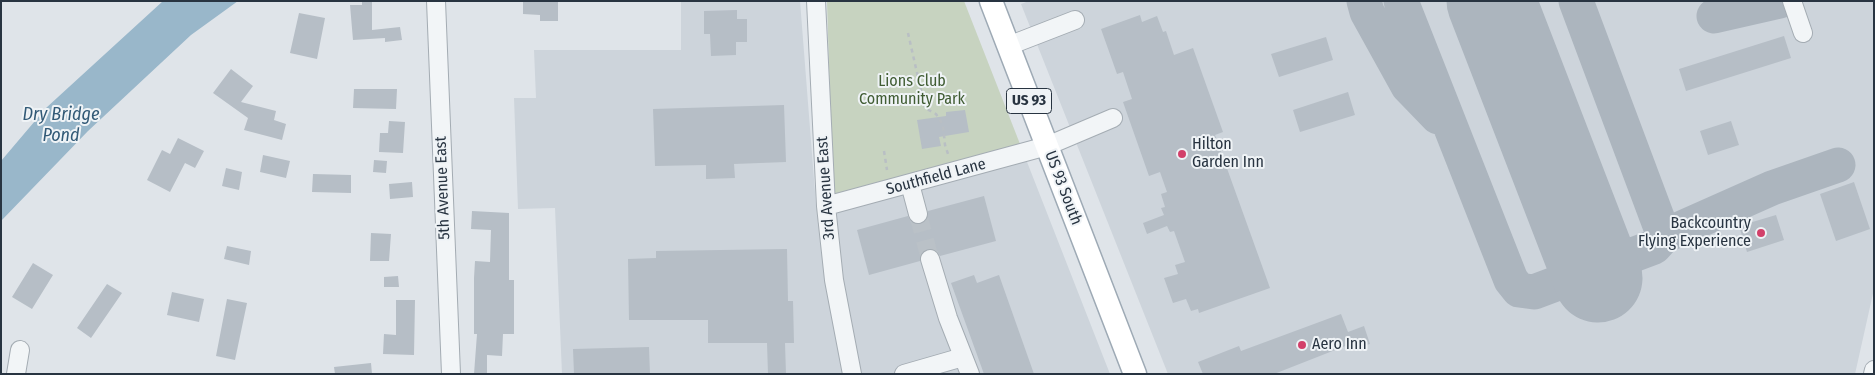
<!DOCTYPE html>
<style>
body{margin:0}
#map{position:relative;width:1875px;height:375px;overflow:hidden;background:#dfe4e9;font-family:"Fira Sans Condensed",sans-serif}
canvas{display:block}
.frame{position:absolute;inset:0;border:2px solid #283441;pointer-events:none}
</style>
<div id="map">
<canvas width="1875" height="375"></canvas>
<div class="frame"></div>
</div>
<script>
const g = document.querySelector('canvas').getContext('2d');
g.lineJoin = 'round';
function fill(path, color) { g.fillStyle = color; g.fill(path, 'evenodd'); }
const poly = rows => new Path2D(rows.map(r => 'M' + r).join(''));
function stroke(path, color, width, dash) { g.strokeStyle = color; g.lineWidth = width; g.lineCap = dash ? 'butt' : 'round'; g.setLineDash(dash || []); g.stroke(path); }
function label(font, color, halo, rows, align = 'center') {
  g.font = font + ' "Fira Sans Condensed",sans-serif'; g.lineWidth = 4; g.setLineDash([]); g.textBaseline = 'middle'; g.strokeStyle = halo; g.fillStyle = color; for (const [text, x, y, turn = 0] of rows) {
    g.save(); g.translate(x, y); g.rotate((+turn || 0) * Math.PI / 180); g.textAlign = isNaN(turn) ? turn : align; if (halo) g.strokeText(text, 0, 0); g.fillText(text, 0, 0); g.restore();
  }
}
const built = poly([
 [681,1,800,1,816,205,833,198,1020,144,1110,374,562,374,555,208,518,209,514,98,536,98,534,50,681,50],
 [1029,1,1874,1,1874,289,1855,374,1168,374,1021,4]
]);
const green = poly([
 [827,1,964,1,1020,144,833,198]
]);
const water = poly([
 [163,1,238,1,191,35,88,131,1,221,1,161,46,108]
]);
const taxiway = poly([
 [1364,1,1367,12,1408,86,1438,117],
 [1401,1,1511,280,1519,290,1534,292,1654,247,1664,236,1772,188,1838,165],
 [1576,1,1664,236],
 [1714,16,1780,1]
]);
const runway = poly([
 [1491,1,1598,278]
]);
const building = poly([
 [362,1,372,1,372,30,400,27,402,40,385,42,385,38,353,40,350,5,362,5],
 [523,1,558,1,558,21,540,21,540,15,523,14],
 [737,10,737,19,747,19,747,42,736,42,736,55,711,56,710,34,704,34,704,11],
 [299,13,325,18,317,59,290,53],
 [1140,15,1142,22,1157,16,1163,32,1166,31,1174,55,1193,48,1223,132,1215,135,1270,288,1199,313,1198,309,1191,311,1186,299,1173,303,1164,278,1178,274,1175,265,1185,262,1174,231,1170,232,1167,226,1147,234,1143,223,1164,215,1161,208,1165,207,1161,194,1167,192,1160,172,1149,176,1123,102,1132,99,1123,72,1117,74,1101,29],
 [1784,36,1791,58,1686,91,1679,69],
 [1326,37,1333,60,1279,77,1271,54],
 [231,69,253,86,241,102,276,111,274,120,286,124,282,140,244,130,248,118,213,93],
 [354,89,397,89,396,109,353,108],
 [1348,92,1355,115,1300,132,1293,110],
 [784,105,786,162,734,164,735,178,706,179,706,165,655,166,653,109],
 [965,110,969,132,939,137,941,146,922,149,917,120,946,116,946,112],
 [389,121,405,122,403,153,379,152,380,133,388,133],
 [1731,121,1739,145,1708,155,1700,131],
 [178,138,204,151,195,168,185,163,170,192,147,180,162,150,170,154],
 [263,155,290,161,286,178,260,172],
 [374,160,387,161,386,173,373,172],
 [226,168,242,172,239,190,222,186],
 [313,174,351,175,351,193,312,192],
 [412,182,413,197,390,199,389,184],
 [1854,182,1870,229,1836,241,1820,194],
 [984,196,996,241,940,256,937,251,927,249,922,252,920,261,869,275,857,230,908,216,911,222,920,224,926,221,928,216,928,211],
 [472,211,509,213,509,280,514,280,514,334,503,334,502,356,487,355,487,374,474,374,477,334,474,334,474,278,475,261,490,262,491,230,471,229],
 [1776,215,1784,240,1747,252,1739,226],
 [371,233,391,234,389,261,370,261],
 [227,246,251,251,249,265,224,259],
 [787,249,788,301,793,301,794,343,785,343,786,374,768,374,767,343,708,343,708,320,629,320,628,259,656,258,656,251],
 [33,263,53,275,32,309,12,297],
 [974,275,977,283,999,275,1034,374,984,374,951,283],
 [398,276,399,287,384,287,384,277],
 [107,284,122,293,91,338,77,328],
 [172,292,204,299,199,322,167,315],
 [227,299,247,303,235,360,216,356],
 [396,300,415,300,414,355,383,354,384,334,396,335],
 [1341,314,1348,332,1364,326,1370,344,1355,348,1353,343,1274,374,1203,374,1198,362,1239,346,1241,351],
 [649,347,650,374,574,374,573,349],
 [371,363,372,374,335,374,334,367]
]);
const minorTunnel = poly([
 [918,214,930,259]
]);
const path = poly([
 [908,33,925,108,936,114,943,125,945,145,949,157],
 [884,151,887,170]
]);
const minor = poly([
 [436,1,451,374],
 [816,1,826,206,834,280,852,374],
 [1792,1,1803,33],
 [1008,46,1075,20],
 [910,184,918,214],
 [826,206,1047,146,1113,118],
 [930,259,948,318,970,374],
 [16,374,20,350],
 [904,374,963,357],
 [1873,374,1874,370]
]);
const major = poly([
 [991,1,1135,374]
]);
const markers = [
 [1182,154,5,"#d2406a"],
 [1761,233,5,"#d2406a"],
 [1302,345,5,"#d2406a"]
];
const shields = [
 [1029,101,45]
];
const shieldNames = [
 ["US 93",1029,101]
];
const parkNames = [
 ["Lions Club",912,82],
 ["Community Park",912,100]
];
const poiNames = [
 ["Hilton",1192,145],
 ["Garden Inn",1192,163],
 ["Backcountry",1751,224,"right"],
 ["Flying Experience",1751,242,"right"],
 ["Aero Inn",1312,345]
];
const streetNames = [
 ["Southfield Lane",936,177,-15],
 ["5th Avenue East",443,188,-92],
 ["3rd Avenue East",826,188,-94],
 ["US 93 South",1063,188,69]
];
const waterNames = [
 ["Dry Bridge",61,115],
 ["Pond",61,136]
];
fill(built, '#cdd4db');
fill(green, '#c7d3c0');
fill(water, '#99b7ca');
stroke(taxiway, '#acb5be', 35);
stroke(runway, '#acb5be', 89);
fill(building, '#b6bec6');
stroke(minorTunnel, '#bac1c7', 18, [18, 9]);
stroke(minor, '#a4acb3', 20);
stroke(major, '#9eaab5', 25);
stroke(path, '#b9bfc4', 2.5, [4, 4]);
stroke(minor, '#f2f5f7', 18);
stroke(major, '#fff', 22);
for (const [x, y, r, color] of markers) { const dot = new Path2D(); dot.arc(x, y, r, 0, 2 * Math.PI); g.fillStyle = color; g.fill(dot); stroke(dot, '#eff3f6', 2); }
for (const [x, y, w] of shields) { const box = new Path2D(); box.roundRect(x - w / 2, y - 12.5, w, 25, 4); g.fillStyle = '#eff3f6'; g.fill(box); stroke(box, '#283441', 1); }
label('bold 15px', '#283441', null, shieldNames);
label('16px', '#415d34', '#eff3f6', parkNames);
label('16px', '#283441', '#eff3f6', poiNames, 'left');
label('16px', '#283441', '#eff3f6', streetNames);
label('italic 18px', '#315976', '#eff3f6', waterNames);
</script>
